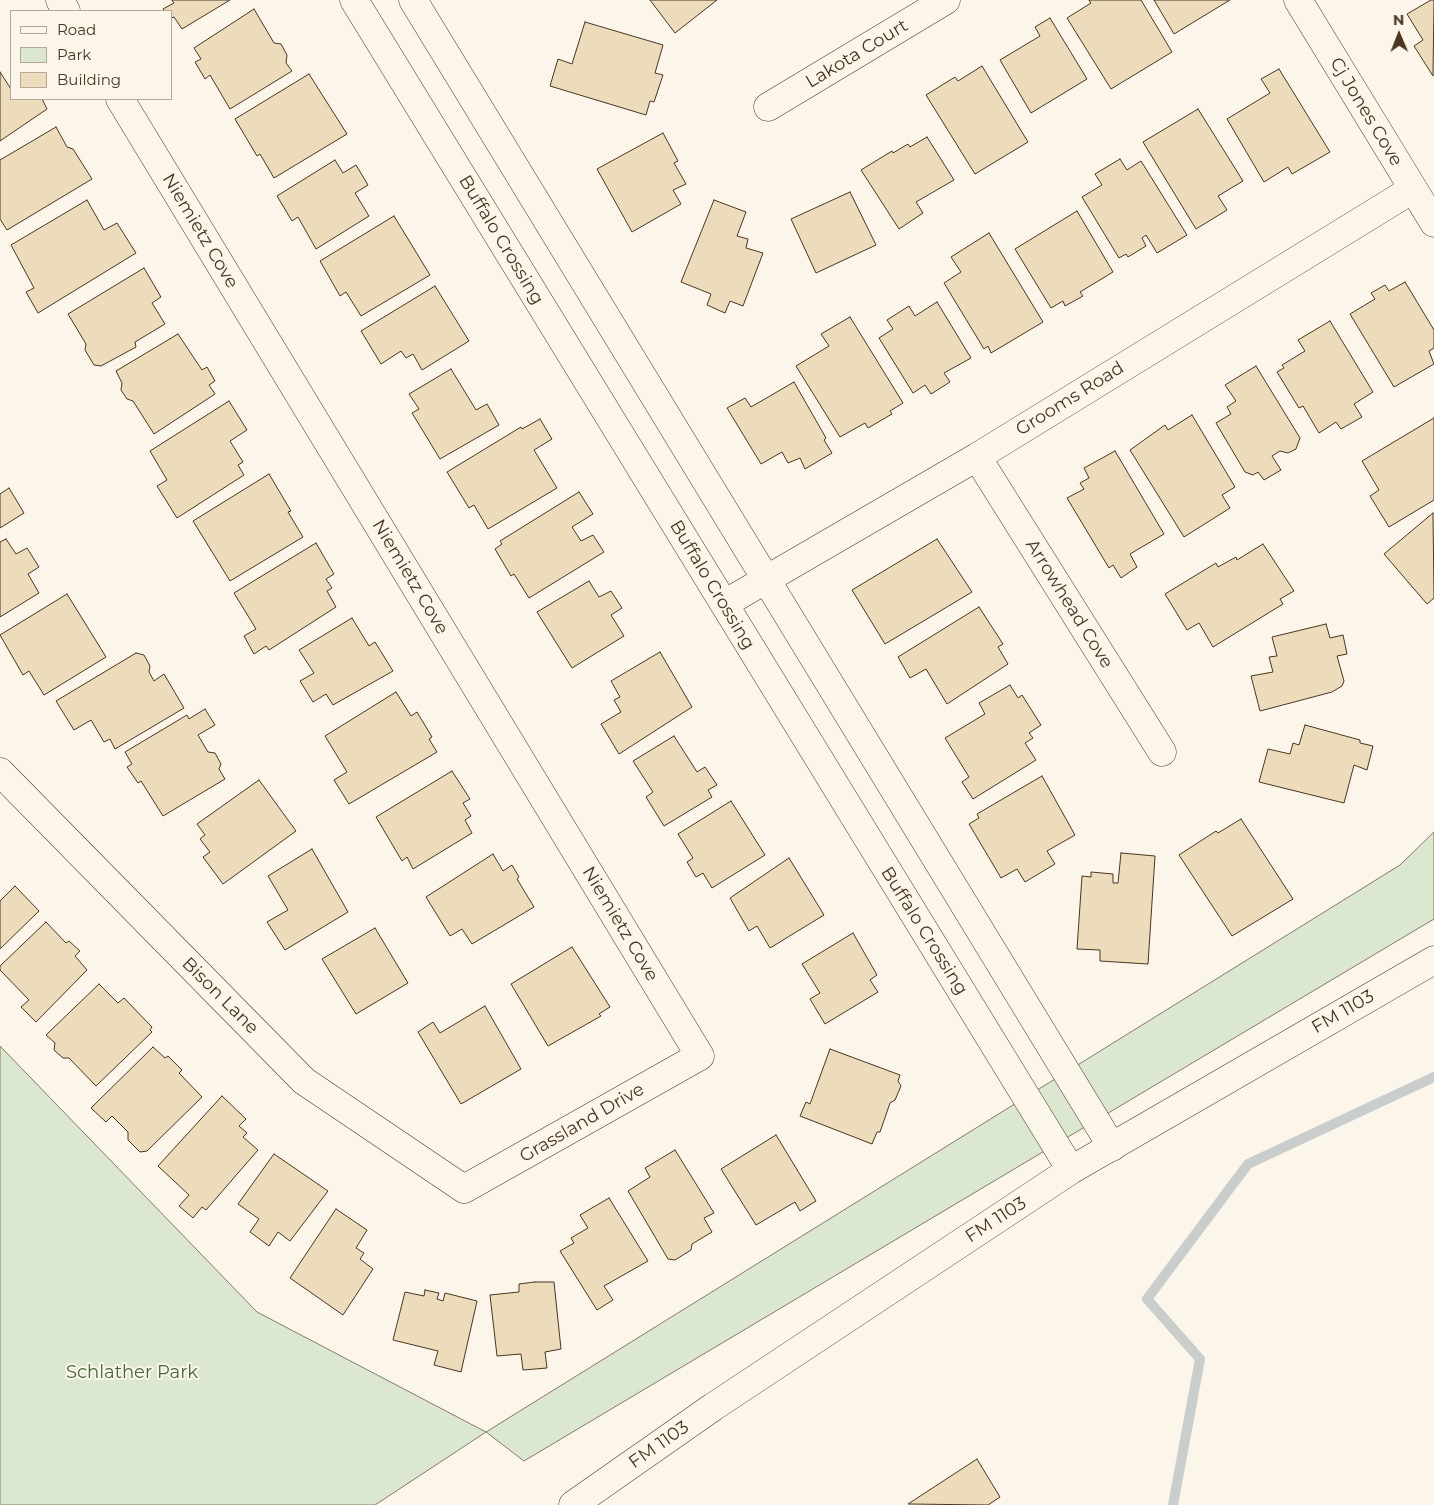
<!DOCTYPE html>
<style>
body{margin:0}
#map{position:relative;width:1434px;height:1505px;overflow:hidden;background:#fbf6e9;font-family:Montserrat,sans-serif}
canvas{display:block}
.legend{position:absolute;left:10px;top:10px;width:162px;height:90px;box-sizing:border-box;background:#fbf6e9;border:1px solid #b4a999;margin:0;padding:6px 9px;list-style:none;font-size:15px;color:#4a3520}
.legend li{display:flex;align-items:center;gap:10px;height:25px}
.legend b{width:25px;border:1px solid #b4a999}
.north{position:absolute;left:1374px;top:10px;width:50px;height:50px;-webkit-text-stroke:4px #fbf6e9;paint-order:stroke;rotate:359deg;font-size:14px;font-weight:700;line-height:20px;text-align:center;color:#4a3520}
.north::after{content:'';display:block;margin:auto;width:18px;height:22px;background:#4a3520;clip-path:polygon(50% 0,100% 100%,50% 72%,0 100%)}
</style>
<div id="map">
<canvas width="1434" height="1505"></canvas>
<ul class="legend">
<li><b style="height:6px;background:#fbf6e9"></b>Road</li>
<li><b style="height:14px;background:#dce7d0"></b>Park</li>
<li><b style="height:14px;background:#ecdcbc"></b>Building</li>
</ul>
<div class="north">N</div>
</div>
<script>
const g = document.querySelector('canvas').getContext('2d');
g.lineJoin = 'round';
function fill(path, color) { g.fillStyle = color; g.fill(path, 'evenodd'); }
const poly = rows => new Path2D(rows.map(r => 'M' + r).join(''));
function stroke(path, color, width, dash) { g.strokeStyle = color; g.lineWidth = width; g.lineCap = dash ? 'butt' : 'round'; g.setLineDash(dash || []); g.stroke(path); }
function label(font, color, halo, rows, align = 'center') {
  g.font = font + ' Montserrat,sans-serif'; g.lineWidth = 4; g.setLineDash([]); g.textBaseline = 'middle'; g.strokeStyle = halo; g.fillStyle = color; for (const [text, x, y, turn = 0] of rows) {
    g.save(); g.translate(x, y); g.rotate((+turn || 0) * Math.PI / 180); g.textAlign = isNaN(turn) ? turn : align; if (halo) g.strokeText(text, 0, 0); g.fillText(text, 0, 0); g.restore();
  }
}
const green = poly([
 [1434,832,1434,919,524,1461,486,1432,375,1505,0,1505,0,1046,257,1312,486,1432,1400,865,1434,832]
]);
const stream = poly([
 [1173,1505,1200,1359,1147,1299,1248,1164,1434,1077]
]);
const building = poly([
 [172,0,230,0,182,29,174,17,171,18,171,11,165,11,163,9,174,3,172,0],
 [650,0,717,0,675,33,650,0],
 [1089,0,1141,0,1172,52,1111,89,1067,18,1091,3,1089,0],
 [1154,0,1230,0,1174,34,1154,0],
 [1431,0,1434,0,1433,76,1414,46,1423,40,1407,14,1431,0],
 [254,9,274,43,281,44,287,55,286,63,292,71,230,109,210,75,205,79,195,62,201,59,194,48,254,9],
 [1050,18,1087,79,1031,113,1000,60,1040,36,1035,27,1050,18],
 [585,22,663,45,655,73,663,75,654,102,650,101,646,115,550,86,558,59,572,64,585,22],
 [982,66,1028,142,975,174,926,95,955,77,958,81,982,66],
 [1279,69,1330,152,1292,174,1288,167,1264,182,1227,119,1270,93,1261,79,1279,69],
 [0,72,11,89,11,99,42,99,47,109,0,141,0,72],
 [309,74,347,134,274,178,260,154,257,156,235,119,309,74],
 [1198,109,1243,181,1218,196,1227,210,1196,229,1143,142,1198,109],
 [56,127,67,147,73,149,92,179,7,230,0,219,0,160,56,127],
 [663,133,678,161,674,163,686,184,673,190,681,204,632,232,597,169,663,133],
 [927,137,954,180,916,202,923,213,899,229,861,170,892,151,893,153,908,144,910,147,927,137],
 [1120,159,1127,170,1141,161,1187,235,1157,253,1146,235,1142,238,1146,246,1128,257,1126,254,1119,258,1082,197,1102,185,1095,174,1120,159],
 [335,160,343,173,356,165,368,185,355,193,369,216,316,249,298,217,292,221,277,196,335,160],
 [850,192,876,245,816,273,791,219,850,192],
 [87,200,104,230,117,223,136,253,38,313,26,292,34,288,11,245,87,200],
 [714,200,746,212,737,236,748,239,746,248,763,253,743,306,730,301,725,313,707,305,711,294,681,282,714,200],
 [1077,211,1113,272,1080,292,1083,296,1065,306,1063,301,1051,308,1015,249,1077,211],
 [394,216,430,275,361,316,346,292,340,296,320,261,394,216],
 [989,233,1043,322,991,353,988,346,984,349,944,283,961,272,951,257,989,233],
 [144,268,161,297,152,303,165,324,135,342,136,347,101,366,94,365,85,350,86,344,68,314,144,268],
 [1405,282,1434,330,1434,348,1429,351,1434,364,1394,387,1350,314,1375,299,1371,293,1385,285,1389,291,1405,282],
 [435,286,469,341,422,370,413,354,406,358,401,351,381,364,361,331,435,286],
 [937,302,971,358,944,373,950,382,931,394,925,385,913,393,879,338,893,329,887,320,909,306,915,316,937,302],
 [850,317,903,403,890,411,892,414,868,428,865,423,840,437,796,366,829,346,821,334,850,317],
 [1330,321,1373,392,1354,404,1362,417,1341,429,1336,422,1319,433,1303,406,1299,408,1277,372,1284,368,1282,365,1305,351,1298,340,1330,321],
 [178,334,202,370,207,367,215,381,209,385,215,394,154,434,133,401,127,399,121,390,122,383,116,371,178,334],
 [1256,366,1300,438,1296,449,1288,453,1280,451,1272,456,1281,470,1264,480,1258,472,1253,475,1245,472,1216,423,1231,414,1227,407,1236,401,1225,385,1256,366],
 [451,369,476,410,487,404,499,425,440,459,412,413,419,409,409,394,451,369],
 [794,382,826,438,824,440,832,453,805,469,800,458,788,463,782,452,761,464,727,408,745,398,751,407,794,382],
 [229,401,247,430,230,441,243,462,238,465,244,475,177,518,157,486,167,480,150,451,229,401],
 [1192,415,1235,487,1222,495,1230,508,1184,537,1130,450,1165,425,1168,430,1192,415],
 [1434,418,1434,500,1389,527,1370,496,1379,490,1362,461,1434,418],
 [540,419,552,439,534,450,557,488,488,529,474,505,469,508,447,472,521,427,522,429,540,419],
 [1115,451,1164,534,1130,554,1137,567,1121,578,1113,565,1109,568,1067,498,1084,489,1080,483,1089,478,1084,468,1115,451],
 [269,474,291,511,288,512,303,537,230,581,193,521,269,474],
 [9,488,24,513,0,528,0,494,9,488],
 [579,492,593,514,572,527,581,541,593,535,604,552,529,598,514,574,511,576,495,549,502,544,500,541,579,492],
 [1433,513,1434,598,1427,604,1384,554,1433,513],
 [6,539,16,554,27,548,39,567,28,574,39,593,0,617,0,542,6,539],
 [937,539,972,592,885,644,852,590,937,539],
 [316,543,334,574,326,579,332,588,327,591,336,607,269,650,266,646,254,654,244,636,256,629,234,593,316,543],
 [1263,544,1294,591,1280,599,1283,604,1213,647,1199,623,1187,630,1165,594,1216,563,1218,567,1236,557,1237,560,1263,544],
 [589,581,599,597,611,591,622,608,611,615,624,636,572,668,537,612,589,581],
 [67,594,106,657,44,695,29,671,23,675,0,635,67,594],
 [979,607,1003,644,998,647,1008,664,947,704,926,669,910,678,898,657,979,607],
 [352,618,369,646,375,642,393,671,333,705,326,694,313,702,300,681,314,673,299,650,352,618],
 [1326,624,1330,638,1343,635,1347,654,1337,656,1344,681,1342,686,1332,692,1260,711,1251,676,1273,672,1269,657,1277,656,1272,637,1326,624],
 [660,652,692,707,619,754,601,724,621,712,614,700,620,697,611,681,660,652],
 [136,653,144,655,150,666,149,672,154,681,164,674,184,708,115,749,110,739,104,742,91,720,74,730,56,701,136,653],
 [1010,685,1018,698,1022,695,1041,725,1029,733,1033,738,1025,743,1036,760,973,799,962,782,969,777,945,738,985,714,979,703,1010,685],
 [396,692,411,716,417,712,432,737,429,739,437,752,349,804,334,780,347,772,325,736,396,692],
 [205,709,215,725,198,735,208,752,215,753,221,764,219,769,225,779,163,816,141,781,138,783,127,767,132,764,125,752,187,715,189,719,205,709],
 [1305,725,1360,740,1360,743,1373,746,1367,770,1354,765,1344,803,1259,782,1268,749,1290,754,1293,743,1299,745,1305,725],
 [674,736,697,772,705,767,717,785,708,790,712,797,664,826,646,797,653,792,633,761,674,736],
 [452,771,470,799,463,803,471,816,465,820,472,833,413,869,407,857,402,861,376,817,452,771],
 [1042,776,1075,835,1047,851,1055,864,1025,882,1017,869,1001,878,969,824,979,818,977,814,1042,776],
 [259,780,296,831,223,884,203,857,210,852,200,839,205,835,197,824,259,780],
 [731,801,765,855,712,888,703,873,696,877,687,862,693,858,678,834,731,801],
 [1241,819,1293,899,1232,936,1179,855,1216,831,1218,833,1241,819],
 [312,849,348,912,285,950,267,922,288,910,268,876,312,849],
 [1121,853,1155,856,1148,964,1100,961,1100,950,1077,949,1082,876,1091,877,1091,872,1113,874,1113,883,1118,883,1121,853],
 [493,854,503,871,512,865,519,877,517,879,534,907,472,944,462,929,450,936,426,897,493,854],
 [789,858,824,915,770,948,757,926,749,931,730,898,789,858],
 [15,886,39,911,0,949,0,901,15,886],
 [46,922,66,943,69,941,80,951,75,956,87,970,36,1022,21,1007,29,1000,0,970,0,966,46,922],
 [375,928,408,983,356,1014,322,959,375,928],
 [853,933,877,975,870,980,878,992,825,1024,810,999,820,993,802,964,853,933],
 [572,947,610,1007,599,1014,601,1016,548,1046,511,984,572,947],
 [99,984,118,1003,124,998,152,1027,150,1030,152,1032,96,1086,69,1058,63,1058,54,1050,55,1043,46,1035,99,984],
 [485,1006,521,1069,461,1104,418,1032,433,1022,440,1033,485,1006],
 [153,1047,165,1058,168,1056,182,1070,179,1073,202,1097,147,1151,140,1152,128,1140,128,1132,112,1116,106,1122,91,1108,153,1047],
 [830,1049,900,1075,898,1081,901,1086,895,1100,890,1103,880,1132,877,1132,872,1144,800,1116,806,1102,810,1104,830,1049],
 [222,1096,246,1119,239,1126,247,1133,243,1137,258,1150,206,1210,202,1207,193,1218,179,1206,189,1195,158,1166,222,1096],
 [776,1135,816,1201,800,1211,795,1202,756,1225,721,1169,776,1135],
 [675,1150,714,1213,704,1218,712,1232,692,1244,691,1250,675,1260,668,1259,628,1191,650,1177,645,1168,675,1150],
 [274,1154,328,1191,290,1241,278,1232,269,1246,250,1232,259,1219,238,1204,274,1154],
 [609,1198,648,1261,604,1286,613,1300,597,1310,560,1251,574,1243,571,1238,588,1228,580,1215,609,1198],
 [336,1209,367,1230,356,1248,364,1253,360,1259,373,1269,343,1315,290,1278,336,1209],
 [535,1282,554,1282,561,1349,545,1352,547,1368,523,1370,521,1354,497,1356,490,1295,519,1292,519,1284,535,1282],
 [425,1290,439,1293,437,1299,443,1301,445,1293,477,1301,461,1372,434,1365,438,1351,393,1340,405,1292,424,1296,425,1290],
 [977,1459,1000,1497,988,1505,908,1504,977,1459]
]);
const street = poly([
 [60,0,66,11],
 [354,0,1071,1170],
 [413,0,1112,1147],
 [1298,0,1434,223],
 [768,107,946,0],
 [977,457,1162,752],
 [724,604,977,457,1413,189],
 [0,772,304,1081,464,1189,700,1056,120,99]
]);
const secondary = poly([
 [573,1505,713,1407,1071,1170,1434,960]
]);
const streetNames = [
 ["Lakota Court",857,54,-31],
 ["Cj Jones Cove",1366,112,59],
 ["Niemietz Cove",200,231,59],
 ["Buffalo Crossing",501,240,59],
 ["Grooms Road",1070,399,-32],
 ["Niemietz Cove",410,577,59],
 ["Buffalo Crossing",712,585,59],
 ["Arrowhead Cove",1069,604,58],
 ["Niemietz Cove",620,924,59],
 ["Buffalo Crossing",924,931,58],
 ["Bison Lane",220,996,45],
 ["FM 1103",1343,1012,-30],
 ["Grassland Drive",582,1123,-30],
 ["FM 1103",996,1220,-33],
 ["FM 1103",659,1445,-35]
];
const parkNames = [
 ["Schlather Park",132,1373]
];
fill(green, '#dce7d0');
stroke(green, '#887966', 1);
stroke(stream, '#c9cecd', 10);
fill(building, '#ecdcbc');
stroke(building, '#4a3520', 1);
stroke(street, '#4a3520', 29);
stroke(secondary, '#4a3520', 29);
stroke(street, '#fbf6e9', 28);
stroke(secondary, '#fbf6e9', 28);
label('18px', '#4a3520', '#fbf6e9', streetNames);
label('18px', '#436837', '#fbf6e9', parkNames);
</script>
